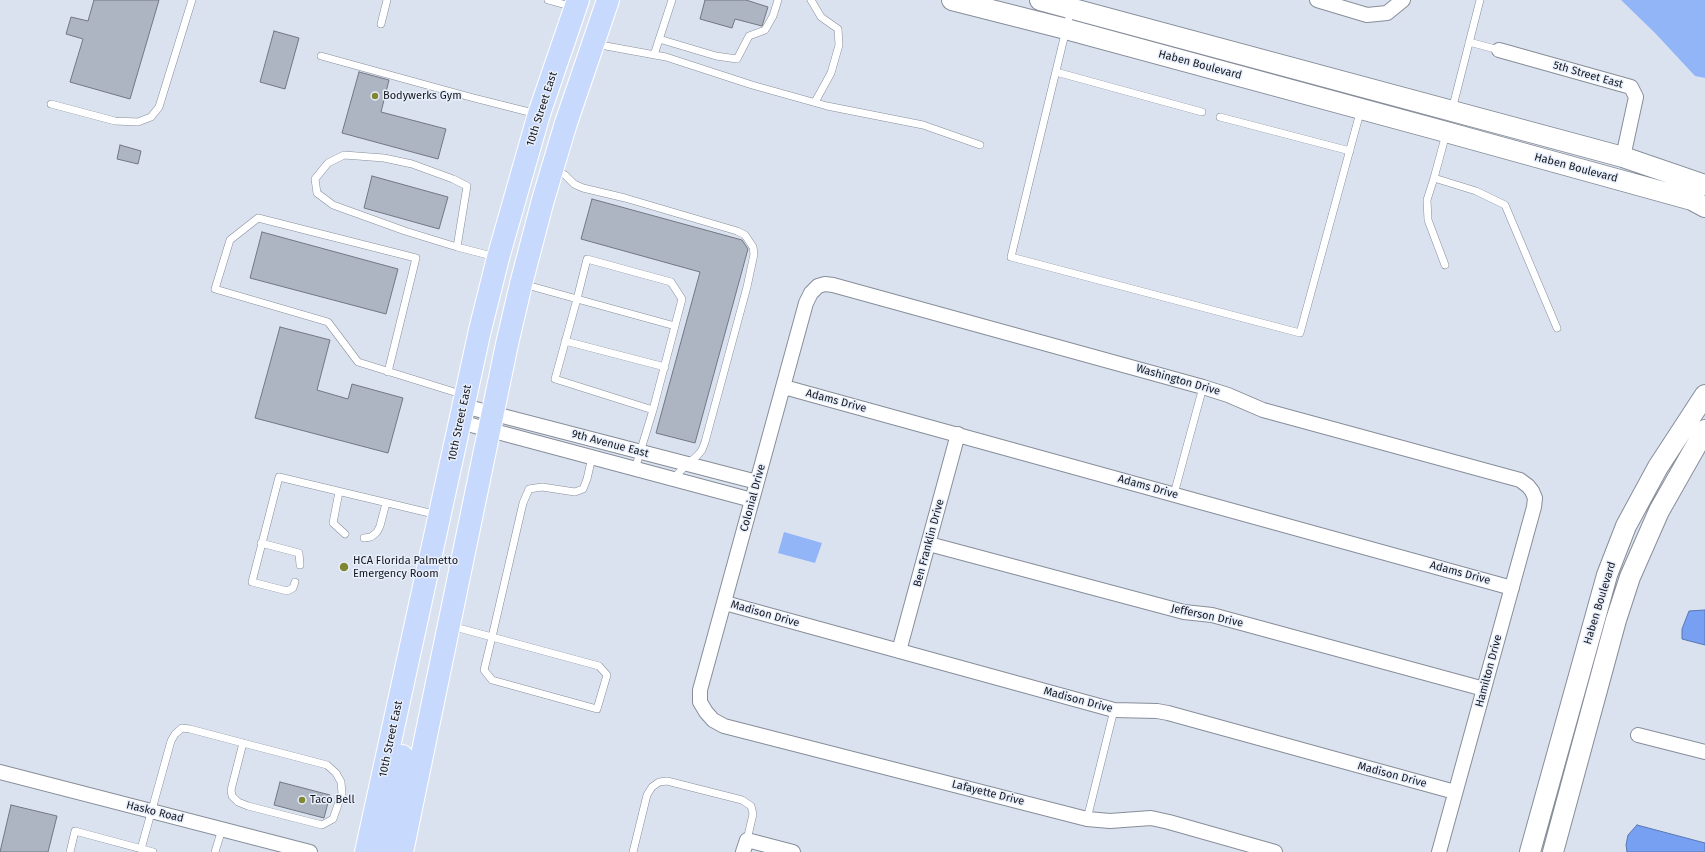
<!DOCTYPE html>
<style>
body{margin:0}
canvas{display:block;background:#dbe2ef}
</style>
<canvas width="1705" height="852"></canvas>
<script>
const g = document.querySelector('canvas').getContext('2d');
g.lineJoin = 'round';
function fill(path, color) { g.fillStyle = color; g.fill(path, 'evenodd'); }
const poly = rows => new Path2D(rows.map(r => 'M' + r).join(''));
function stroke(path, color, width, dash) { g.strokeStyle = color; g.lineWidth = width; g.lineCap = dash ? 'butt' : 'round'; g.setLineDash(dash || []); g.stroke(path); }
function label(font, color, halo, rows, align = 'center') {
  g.font = font + ' "Fira Sans",sans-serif'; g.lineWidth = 3; g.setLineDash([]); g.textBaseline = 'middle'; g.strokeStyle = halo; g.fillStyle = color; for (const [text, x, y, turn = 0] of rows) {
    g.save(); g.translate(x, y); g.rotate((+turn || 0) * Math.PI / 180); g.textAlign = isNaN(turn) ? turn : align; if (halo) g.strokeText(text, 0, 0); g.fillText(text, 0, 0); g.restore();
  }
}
const green = poly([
 [1621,0,1705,0,1705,78,1695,76,1655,33],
 [784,532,822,543,815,563,778,553]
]);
const water = poly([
 [1705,610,1705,645,1682,639,1682,629,1689,611,1705,610],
 [1637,825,1705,843,1705,852,1627,852,1626,845,1628,835,1637,825]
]);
const building = poly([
 [94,0,159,0,130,99,70,82,83,39,66,34,71,17,88,21,94,0],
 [705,0,746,0,768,7,762,26,735,19,732,28,700,19,705,0],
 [274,31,299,38,285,89,260,82,274,31],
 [359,72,389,80,381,112,446,129,438,159,342,133,359,72],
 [120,145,141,151,138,164,117,159,120,145],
 [372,176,448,197,439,229,364,208,372,176],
 [592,199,742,240,748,249,695,443,656,433,700,272,581,239,592,199],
 [262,232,398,269,386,314,250,278,262,232],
 [280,327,330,340,317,390,348,399,352,384,403,398,388,453,255,418,280,327],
 [280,782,330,795,324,818,274,805,280,782],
 [11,805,57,816,48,852,0,852,11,805]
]);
const lane = poly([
 [548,0,573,7],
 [811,0,821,17,838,29,839,45,831,73,815,102],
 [1071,9,1011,257,1300,333,1361,109],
 [381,24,387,0],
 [659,39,716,56,737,59,749,36,765,30,773,16,778,0],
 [1469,42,1499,50],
 [595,44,666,57,752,85,827,106,923,125,980,145],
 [654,55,672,0],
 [321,56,470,97,537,114],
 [1056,72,1202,112],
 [51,104,115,121,138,122,151,117,159,107,192,0],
 [1452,110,1480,0],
 [1220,117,1350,151],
 [1446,134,1434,178,1476,191,1505,205,1557,328],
 [554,169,565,175,574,184,583,188,625,198,737,231,745,235,753,247,754,254,747,287,705,442,702,450,697,456,687,464,673,479],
 [1434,178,1427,200,1428,220,1445,265],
 [457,247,467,186,453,179,412,164,384,158,344,155,328,163,315,179,317,193,333,205,405,231,457,247,496,257],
 [523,284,577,299,587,259,671,282,682,299,653,410,635,469],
 [565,341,665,367],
 [388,372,416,258,258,218,230,240,215,289,328,322,358,362,464,395],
 [653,410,555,379,577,299,675,326],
 [339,492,333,523,345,534],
 [1174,494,1203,387],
 [364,538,371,537,377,532,380,526,386,503],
 [261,543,299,553,300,565],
 [295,582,293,588,287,591,252,582,279,477,438,515],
 [451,626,492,637,599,666,607,675,597,709,492,680,484,670,492,637,523,503,529,489,542,487,575,492,583,489,587,479,592,457],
 [1087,819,1114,710],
 [141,849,171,741,175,734,182,728,190,729,243,743,327,765,336,773,341,782,342,793,333,819,322,825,248,806,238,802,232,796,231,790,243,743],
 [70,852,75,831,153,852],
 [215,852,222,829],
 [633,852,647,795,652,787,659,782,667,781,742,800,751,806,753,814,747,840]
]);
const street = poly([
 [1317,0,1367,15,1387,13,1403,0],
 [1499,50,1631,87,1636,97,1623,157],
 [784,387,1512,588],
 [464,406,757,482],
 [460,422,752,500],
 [929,544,1184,612,1212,615,1484,689],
 [725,603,1114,710,1157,711,1168,713,1455,792],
 [899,651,958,434],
 [1638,735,1705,752],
 [0,772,310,852],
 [743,852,747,840,793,852],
 [1275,852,1169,822,1151,818,1110,821,1087,819,724,726,713,720,706,712,700,702,700,690,806,303,811,293,818,286,825,284,833,285,1203,387,1228,395,1263,410,1520,480,1528,486,1532,491,1535,498,1534,507,1439,852]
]);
const secondary = poly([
 [952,0,1066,29,1446,132,1692,200,1705,207],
 [1040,0,1623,157,1705,185],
 [1530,852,1607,575,1626,526,1658,467,1705,395],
 [1553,852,1616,620,1630,577,1659,511,1705,430]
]);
const primary = poly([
 [366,852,480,330,498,258,539,114,578,0],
 [384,852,402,756],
 [402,852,507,344,521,284,543,200,566,123,608,0]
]);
const markers = [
 [375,96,4,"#808631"],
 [344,567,5,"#808631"],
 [302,800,4,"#808631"]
];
const streetNames = [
 ["Haben Boulevard",1200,65,15],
 ["5th Street East",1588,75,16],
 ["10th Street East",542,109,-72],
 ["Haben Boulevard",1576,168,15],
 ["Washington Drive",1178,380,16],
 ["Adams Drive",836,401,15],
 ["10th Street East",460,423,-78],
 ["9th Avenue East",610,444,15],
 ["Adams Drive",1148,487,16],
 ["Colonial Drive",753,498,-75],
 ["Ben Franklin Drive",929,543,-75],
 ["Adams Drive",1460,573,15],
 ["Haben Boulevard",1600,603,-73],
 ["Madison Drive",765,614,16],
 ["Jefferson Drive",1207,616,12],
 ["Hamilton Drive",1489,671,-75],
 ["Madison Drive",1078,700,15],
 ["10th Street East",391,739,-78],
 ["Madison Drive",1392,775,15],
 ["Lafayette Drive",988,793,14],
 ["Hasko Road",155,812,14]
];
const poiNames = [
 ["Bodywerks Gym",383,96],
 ["HCA Florida Palmetto",353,561],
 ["Emergency Room",353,574],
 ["Taco Bell",310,800]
];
fill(green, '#92b5f7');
fill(water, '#77a0f2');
stroke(water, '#5a77b2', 1);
fill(building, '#aeb5c2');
stroke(building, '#717783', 1);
stroke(lane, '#878e9a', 8);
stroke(street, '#878e9a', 16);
stroke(secondary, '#878e9a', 22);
stroke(primary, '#fff', 24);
stroke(lane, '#fff', 7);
stroke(street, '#fff', 14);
stroke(secondary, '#fff', 20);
stroke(primary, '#c7d9fd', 22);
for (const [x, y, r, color] of markers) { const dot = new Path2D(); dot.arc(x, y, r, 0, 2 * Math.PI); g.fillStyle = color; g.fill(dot); stroke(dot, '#e8effc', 1.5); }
label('11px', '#15171c', '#e8effc', streetNames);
label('11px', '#15171c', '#e8effc', poiNames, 'left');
</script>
